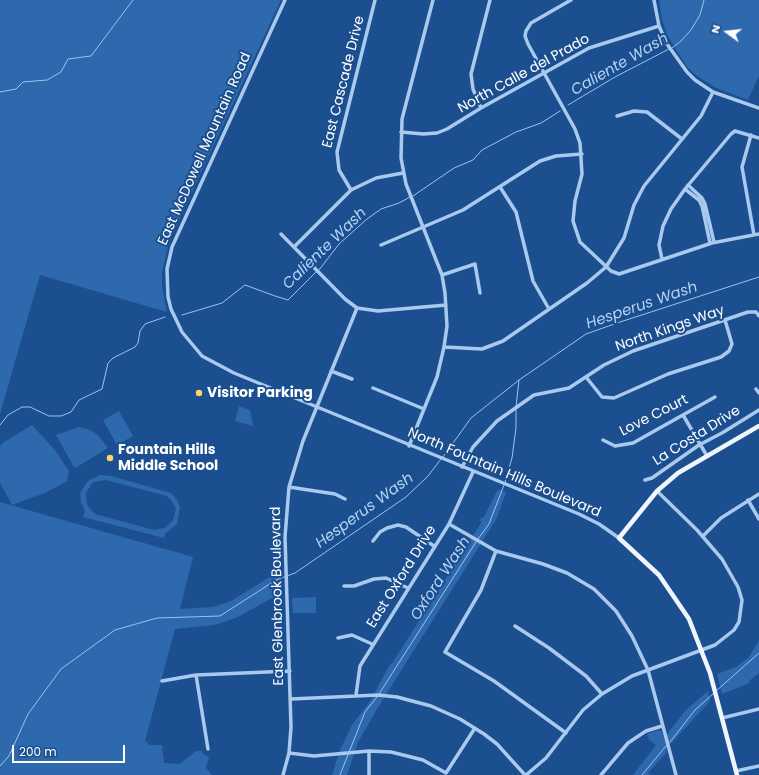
<!DOCTYPE html>
<style>
body{margin:0}
#map{position:relative;width:759px;height:775px;overflow:hidden;background:#1b4f8f;font-family:Poppins,sans-serif}
canvas{display:block}
.north{position:absolute;left:707px;top:12px;width:40px;height:40px;-webkit-text-stroke:3px #1b4f8f;paint-order:stroke;rotate:285deg;font-size:11px;font-weight:700;line-height:16px;text-align:center;color:#fff}
.north::after{content:'';display:block;margin:auto;width:14px;height:18px;background:#fff;clip-path:polygon(50% 0,100% 100%,50% 72%,0 100%)}
.scale{position:absolute;left:12px;top:745px;width:113px;height:18px;box-sizing:border-box;border:2px solid #fff;border-top:0;padding-left:5px;font-size:12px;line-height:14px;white-space:nowrap;color:#fff;-webkit-text-stroke:3px #1b4f8f;paint-order:stroke}
</style>
<div id="map">
<canvas width="759" height="775"></canvas>
<div class="north">N</div>
<div class="scale">200 m</div>
</div>
<script>
const g = document.querySelector('canvas').getContext('2d');
g.lineJoin = 'round';
function fill(path, color) { g.fillStyle = color; g.fill(path, 'evenodd'); }
const poly = rows => new Path2D(rows.map(r => 'M' + r).join(''));
function stroke(path, color, width, dash) { g.strokeStyle = color; g.lineWidth = width; g.lineCap = dash ? 'butt' : 'round'; g.setLineDash(dash || []); g.stroke(path); }
function label(font, color, halo, rows, align = 'center') {
  g.font = font + ' Poppins,sans-serif'; g.lineWidth = 4; g.setLineDash([]); g.textBaseline = 'middle'; g.strokeStyle = halo; g.fillStyle = color; for (const [text, x, y, turn = 0] of rows) {
    g.save(); g.translate(x, y); g.rotate((+turn || 0) * Math.PI / 180); g.textAlign = isNaN(turn) ? turn : align; if (halo) g.strokeText(text, 0, 0); g.fillText(text, 0, 0); g.restore();
  }
}
const green = poly([
 [0,0,281,0,169,242,162,272,162,287,167,312,40,275,0,414],
 [659,0,759,0,759,76,748,100,716,88,697,76,687,67,667,35,662,19],
 [239,406,250,410,253,426,235,421],
 [119,411,133,436,117,445,103,420],
 [32,425,55,450,69,471,67,481,45,493,12,505,0,483,0,446,4,442],
 [79,427,90,430,98,435,108,448,77,467,74,467,56,435],
 [100,475,111,476,171,493,177,500,180,508,177,524,165,534,164,538,83,517,85,511,81,502,80,493,88,481],
 [106,480,167,496,172,501,176,509,173,520,165,528,154,530,95,514,87,505,86,493,93,482],
 [498,489,506,492,497,518,377,709,358,742,347,775,332,775,340,750,352,725,371,700,390,664,391,665,481,523,480,518,484,517],
 [0,502,193,557,180,609,213,607,231,601,281,570,281,593,236,618,215,625,175,629,145,741,150,745,162,745,164,763,180,764,196,751,202,751,203,754,209,757,206,768,212,775,0,775],
 [316,597,316,613,293,613,292,598],
 [759,640,759,673,749,681,750,683,722,694,717,674,736,667,749,657],
 [708,691,710,701,666,749,667,752,648,773,651,775,633,775,656,745,649,740,647,734,659,730,662,732,664,738,686,710]
]);
const stream = poly([
 [672,48,681,41,691,30,700,15,704,0],
 [0,92,16,89,23,82,47,80,61,72,68,59,91,56,133,0],
 [568,105,615,77,669,49],
 [413,196,454,168,473,160,482,150,516,132,541,123,560,111],
 [319,270,339,244,367,219,381,209,399,203,410,197],
 [182,315,222,303,245,285,275,296,288,300,316,272],
 [516,407,519,380],
 [0,425,8,415,22,407,30,407,49,416,61,416,71,412,79,400,102,389,108,363,113,358,135,347,138,343,140,331,145,324,165,317],
 [443,457,471,418,519,380,586,334,620,322,759,277],
 [505,482,512,458,516,428,516,410],
 [478,539,489,524,504,485],
 [716,691,759,653],
 [379,694,476,542],
 [670,742,695,710,714,693],
 [0,766,9,756,28,714,61,669,115,630,157,618,220,616,276,580,295,573,406,497,428,476,441,459],
 [340,775,365,712,377,697],
 [642,775,666,746]
]);
const minor = poly([
 [285,0,172,247,167,269,168,297,171,309,182,332,202,356,234,373,579,514,599,524,619,538],
 [571,0,531,23,526,31,525,36,528,44,575,129,580,143,582,174,575,201,573,221,580,242,611,271,619,274,712,243,759,234],
 [654,0,659,26,667,44,687,72,695,80,713,92,759,108],
 [481,108,473,89,471,74,490,0],
 [617,116,634,111,647,112,682,139],
 [401,132,423,134,437,133,447,129,481,108,589,48,659,26],
 [751,135,742,167,754,235],
 [688,185,702,198,705,204,714,242],
 [500,187,516,212,533,281,549,309],
 [685,189,699,200,702,206,710,243],
 [351,190,339,170,337,152,375,0],
 [281,234,345,299,357,308,378,311,446,305],
 [381,245,463,210,540,161,556,156,582,154],
 [294,247,351,190,376,178,403,173],
 [662,259,659,245,663,226,671,209,685,189,731,134,735,131,759,138],
 [442,275,475,264,480,293],
 [444,347,482,349,503,341,587,283,606,267,624,238,634,205,644,186,701,116,713,92],
 [331,371,352,379],
 [586,377,602,397,614,398,668,374,721,357,729,351,732,344,725,320],
 [373,388,424,409],
 [756,389,759,393],
 [683,415,707,456],
 [603,440,615,446,633,443,715,397],
 [409,446,437,377,444,347,447,326,445,293,442,275,406,184,401,158,402,119,433,0],
 [462,467,473,447,497,421,534,395,569,388,604,365,633,351,748,312,756,312,759,316],
 [645,480,652,478,699,445,722,433,759,410],
 [289,487,335,494,345,499],
 [748,500,759,519],
 [449,524,496,551,543,564,567,573,594,589,616,611,632,636,648,670,676,775],
 [703,536,721,518,759,494],
 [373,541,380,532,387,528,398,525,406,527,434,546],
 [496,551,481,590,445,652,494,681,566,733],
 [344,586,354,586,374,579,386,578,408,588],
 [515,626,549,648,586,676,602,694],
 [338,638,352,635,372,644],
 [196,675,208,749],
 [162,681,196,675,290,671],
 [356,695,360,666,449,524,473,472],
 [291,699,378,695,397,697,431,706,460,719,484,734,497,744,525,775],
 [722,718,759,709],
 [369,751,369,775],
 [289,753,314,756,369,751,391,752,423,760,446,773,475,728],
 [736,771,759,766],
 [283,775,289,753,291,727,285,537,289,487,303,441,357,308],
 [526,775,546,758,583,710,602,694,632,676,715,645,734,630,739,622,742,600,738,587,722,559,697,530,657,491],
 [601,775,628,743,646,731,662,726]
]);
const major = poly([
 [737,775,710,673,689,619,659,575,619,538,657,491,678,473,759,426]
]);
const markers = [
 [199,393,4,"#ffd166"],
 [110,458,4,"#ffd166"]
];
const streetNames = [
 ["North Calle del Prado",524,74,-29],
 ["East Cascade Drive",344,82,-76],
 ["East McDowell Mountain Road",205,149,-66],
 ["North Kings Way",670,329,-19],
 ["Love Court",654,416,-27],
 ["La Costa Drive",697,436,-32],
 ["North Fountain Hills Boulevard",504,473,23],
 ["East Oxford Drive",402,577,-58],
 ["East Glenbrook Boulevard",278,596,-91]
];
const poiNames = [
 ["Visitor Parking",207,393],
 ["Fountain Hills",118,450],
 ["Middle School",118,466]
];
const waterNames = [
 ["Caliente Wash",620,65,-30],
 ["Caliente Wash",325,249,-44],
 ["Hesperus Wash",642,306,-19],
 ["Hesperus Wash",365,511,-36],
 ["Oxford Wash",441,579,-57]
];
fill(green, '#2e69ad');
stroke(stream, '#9cc4f0', 1);
stroke(minor, '#a9c9ee', 3.5);
stroke(major, '#f0f6ff', 4.5);
for (const [x, y, r, color] of markers) { const dot = new Path2D(); dot.arc(x, y, r, 0, 2 * Math.PI); g.fillStyle = color; g.fill(dot); stroke(dot, '#1b4f8f', 1.5); }
label('14px', '#fff', '#1b4f8f', streetNames);
label('bold 14px', '#fff', '#1b4f8f', poiNames, 'left');
label('italic 15px', '#b5d3f5', '#1b4f8f', waterNames);
</script>
